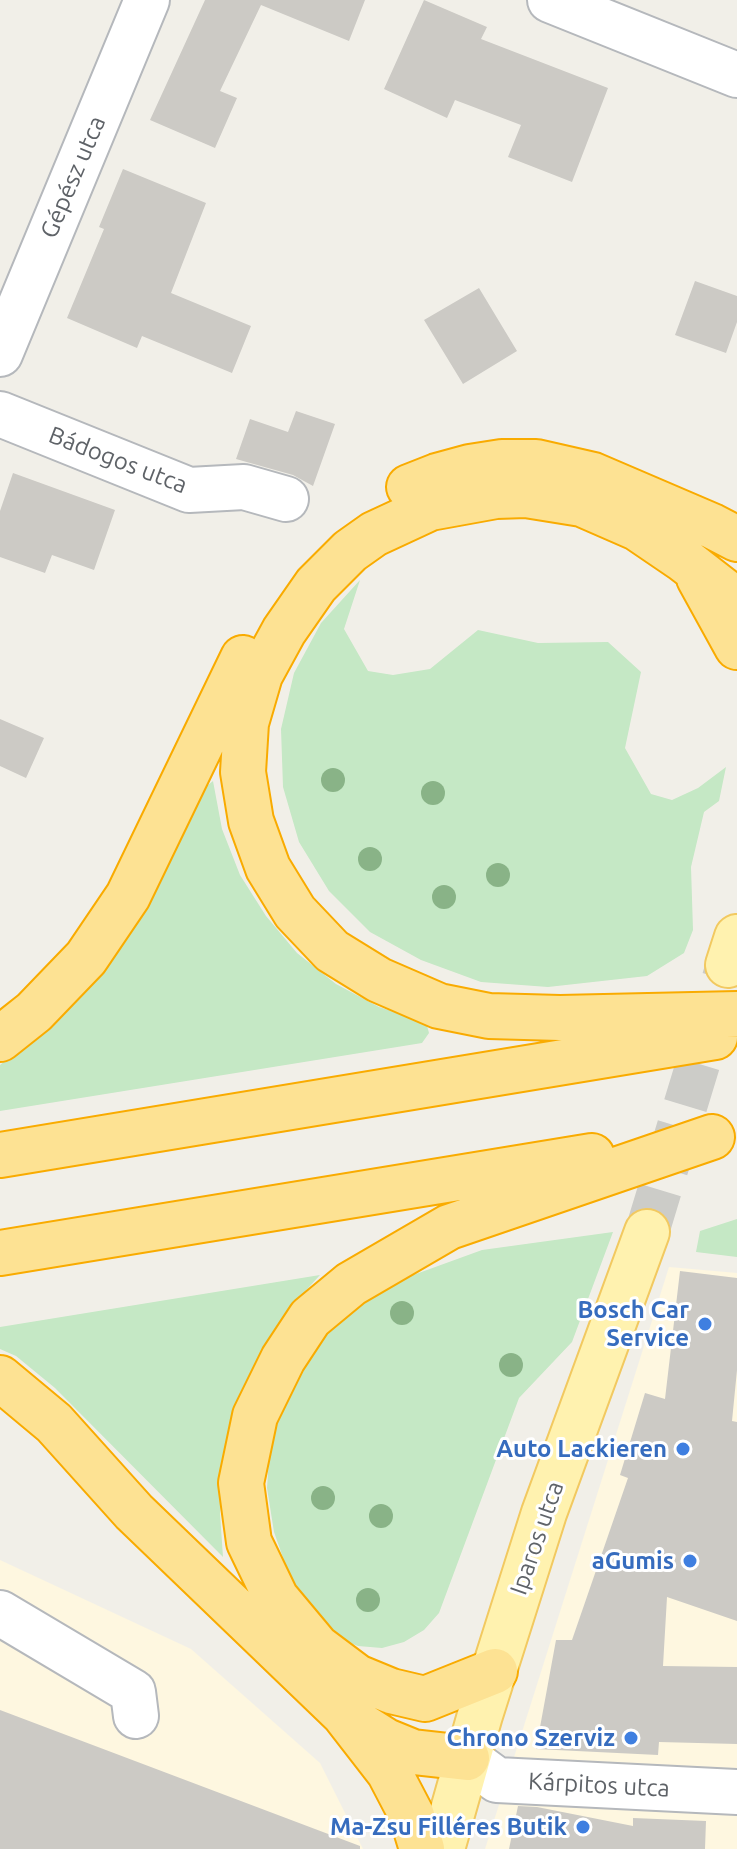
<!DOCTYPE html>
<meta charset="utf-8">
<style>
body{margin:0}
canvas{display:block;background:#f1efe8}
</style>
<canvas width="737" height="1849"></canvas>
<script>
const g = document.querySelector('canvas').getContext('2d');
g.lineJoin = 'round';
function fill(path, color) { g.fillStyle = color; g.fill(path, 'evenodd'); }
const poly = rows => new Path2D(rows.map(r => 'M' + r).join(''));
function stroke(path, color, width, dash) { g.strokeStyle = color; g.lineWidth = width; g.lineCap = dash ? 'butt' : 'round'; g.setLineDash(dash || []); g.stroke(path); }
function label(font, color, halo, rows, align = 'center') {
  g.font = font + ' Ubuntu,sans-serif'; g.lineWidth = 6; g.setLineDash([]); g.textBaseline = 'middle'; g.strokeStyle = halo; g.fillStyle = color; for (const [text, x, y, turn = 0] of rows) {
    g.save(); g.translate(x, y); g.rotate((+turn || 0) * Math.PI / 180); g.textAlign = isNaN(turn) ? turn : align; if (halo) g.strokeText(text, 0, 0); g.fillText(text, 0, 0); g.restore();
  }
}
const commercial = poly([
 [669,1267,737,1273,737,1849,485,1849],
 [0,1560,191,1649,320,1763,363,1849,0,1849]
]);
const green = poly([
 [360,580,344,629,368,671,393,675,430,669,478,630,538,643,608,642,641,672,625,748,651,794,672,800,698,788,726,767,719,801,704,812,691,867,693,930,684,953,647,976,548,987,481,982,421,960,370,932,329,891,299,842,283,787,281,729,294,673,321,623],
 [213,781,222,829,240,875,266,916,297,953,336,984,379,1007,426,1022,429,1033,422,1043,0,1111,0,1065,44,1029,137,918,174,855,203,789],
 [737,1219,737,1257,696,1252,700,1231],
 [613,1232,572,1342,519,1398,439,1613,424,1630,404,1642,382,1648,358,1646,337,1638,305,1605,287,1569,274,1532,267,1488,270,1443,282,1400,331,1326,365,1298,405,1278,482,1250],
 [320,1275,290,1308,265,1344,246,1384,232,1425,223,1469,220,1513,223,1557,55,1388,16,1356,0,1349,0,1327]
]);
const building = poly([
 [205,0,365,0,349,41,261,5,220,91,237,98,215,148,150,120],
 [424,0,487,27,481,39,608,88,572,182,508,157,521,125,455,100,447,118,384,89],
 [123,169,206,203,171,293,251,326,232,373,142,336,137,348,67,318,104,229,99,227],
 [695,281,737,296,737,322,726,353,675,335],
 [479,288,517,351,463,384,424,320],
 [296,411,335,424,313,486,293,475,236,459,250,419,288,432],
 [13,473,115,510,94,570,52,555,45,573,0,557,0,511],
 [0,719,44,738,26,778,0,766],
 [680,1271,737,1278,737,1370,732,1421,737,1422,737,1621,667,1597,663,1666,737,1667,737,1744,659,1742,658,1755,536,1749,556,1640,572,1640,628,1478,620,1475,645,1393,665,1399],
 [0,1710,360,1846,360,1849,0,1849],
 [518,1806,537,1807,633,1826,633,1818,706,1821,705,1849,509,1849]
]);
const majorTunnel = poly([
 [647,1232,728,965]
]);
const minor = poly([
 [550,0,737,75],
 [0,354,147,0],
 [0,414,189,490,244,487,286,499],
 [0,1613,133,1692,136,1716],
 [467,1758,497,1780,737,1792]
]);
const major = poly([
 [728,965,737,937],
 [442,1849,480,1715,544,1513,647,1232]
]);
const highway = poly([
 [409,487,437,476,470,467,502,462,536,462,593,475,712,526,737,539],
 [699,578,737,647],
 [737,601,684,560,637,528,582,504,526,495,496,496,430,508,374,534,350,551,316,585,284,631,260,675,246,723,243,772,251,821,268,868,295,912,332,951,379,980,439,1006,489,1016,560,1018,737,1014],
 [0,1039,34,1012,86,958,128,896,243,658],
 [0,1155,715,1037],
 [0,1253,592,1156],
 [0,1378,54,1423,134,1512,344,1714,389,1772,412,1816,422,1849],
 [495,1671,425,1699,391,1691,357,1677,317,1647,276,1598,249,1542,241,1483,255,1416,283,1359,310,1318,351,1284,449,1227,712,1137],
 [359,1724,386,1741,413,1752,467,1758]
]);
const trees = [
 [333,780],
 [433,793],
 [370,859],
 [498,875],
 [444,897],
 [402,1313],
 [511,1365],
 [323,1498],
 [381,1516],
 [368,1600]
];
const markers = [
 [705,1324,8,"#3f7fe0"],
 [683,1449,8,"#3f7fe0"],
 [690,1561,8,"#3f7fe0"],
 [631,1738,8,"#3f7fe0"],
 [583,1827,8,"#3f7fe0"]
];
const streetNames = [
 ["Gépész utca",73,177,-67],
 ["Bádogos utca",118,460,21],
 ["Iparos utca",537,1538,-71],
 ["Kárpitos utca",599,1785,3]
];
const shopNames = [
 ["Bosch Car",689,1310],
 ["Service",689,1338],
 ["Auto Lackieren",667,1449],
 ["aGumis",674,1561],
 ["Chrono Szerviz",615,1738],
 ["Ma-Zsu Filléres Butik",567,1827]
];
fill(commercial, '#fef7e0');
fill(green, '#c5e8c5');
fill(building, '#cccac5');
stroke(majorTunnel, '#ccccc8', 44, [44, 22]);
stroke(minor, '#b5b8bc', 48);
stroke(major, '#f2c960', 48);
stroke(highway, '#f9ab00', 48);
stroke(minor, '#fff', 44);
stroke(major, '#fff2af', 44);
stroke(highway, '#fde293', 44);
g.fillStyle = '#89b387';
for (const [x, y] of trees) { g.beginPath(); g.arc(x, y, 12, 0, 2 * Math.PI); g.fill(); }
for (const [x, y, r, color] of markers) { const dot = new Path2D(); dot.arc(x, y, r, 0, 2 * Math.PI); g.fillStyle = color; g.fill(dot); stroke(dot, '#fff', 3); }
label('24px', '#5f6368', '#fff', streetNames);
label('bold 24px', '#366cbe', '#fff', shopNames, 'right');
</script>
